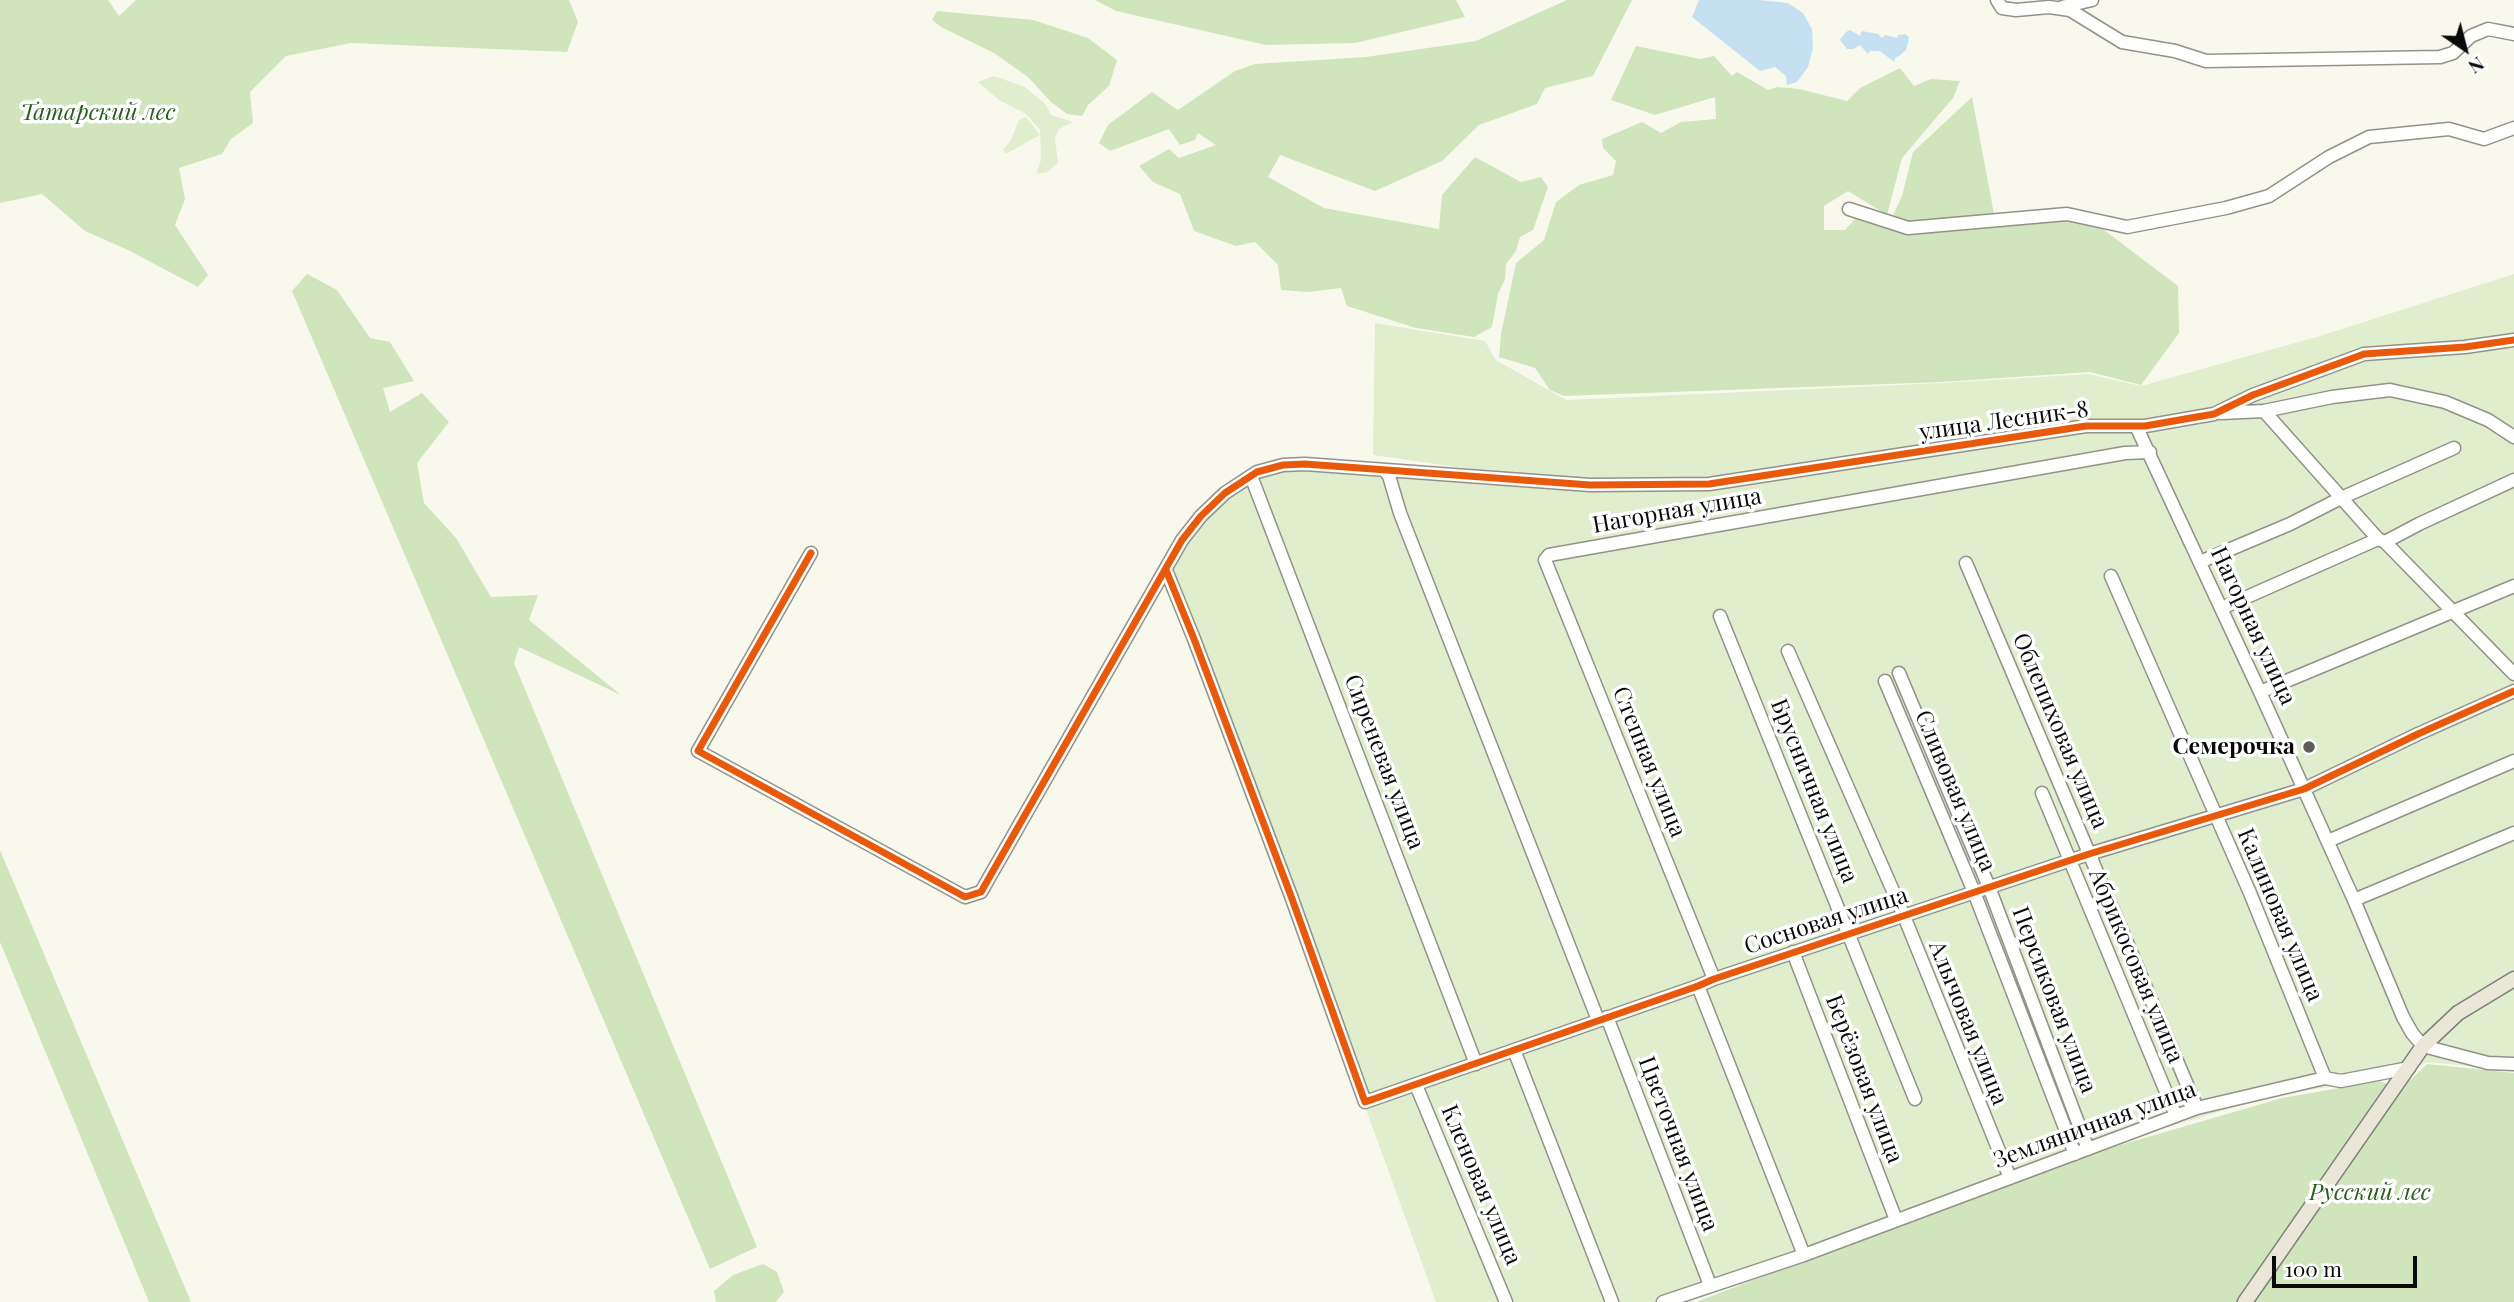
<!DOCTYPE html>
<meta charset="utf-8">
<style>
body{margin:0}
#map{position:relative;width:2514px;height:1302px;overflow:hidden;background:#f9f8ed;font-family:"Playfair Display",serif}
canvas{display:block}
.north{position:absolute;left:2430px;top:14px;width:70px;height:70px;-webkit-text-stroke:5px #fff;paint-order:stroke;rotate:145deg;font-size:19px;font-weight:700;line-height:28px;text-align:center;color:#0a0a0a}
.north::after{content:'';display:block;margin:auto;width:24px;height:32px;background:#0a0a0a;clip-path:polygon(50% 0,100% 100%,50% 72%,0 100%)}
.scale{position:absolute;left:2272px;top:1256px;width:145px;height:32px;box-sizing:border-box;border:4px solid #0a0a0a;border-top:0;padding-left:9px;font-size:21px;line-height:24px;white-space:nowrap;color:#0a0a0a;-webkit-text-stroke:5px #fff;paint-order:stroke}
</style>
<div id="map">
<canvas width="2514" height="1302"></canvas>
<div class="north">N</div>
<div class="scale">100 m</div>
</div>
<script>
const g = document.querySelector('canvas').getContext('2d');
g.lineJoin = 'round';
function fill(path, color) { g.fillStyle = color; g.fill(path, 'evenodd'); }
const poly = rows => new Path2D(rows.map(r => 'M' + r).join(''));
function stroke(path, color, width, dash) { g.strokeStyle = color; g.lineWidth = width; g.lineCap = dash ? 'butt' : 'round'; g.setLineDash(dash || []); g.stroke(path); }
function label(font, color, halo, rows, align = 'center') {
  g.font = font + ' "Playfair Display",serif'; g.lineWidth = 7; g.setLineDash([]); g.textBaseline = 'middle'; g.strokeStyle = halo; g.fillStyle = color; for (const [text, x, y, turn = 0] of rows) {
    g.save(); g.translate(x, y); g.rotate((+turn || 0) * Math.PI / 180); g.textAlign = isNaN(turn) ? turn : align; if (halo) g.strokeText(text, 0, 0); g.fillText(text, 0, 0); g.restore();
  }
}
const green = poly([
 [994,76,1025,87,1046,105,1051,115,1073,122,1059,129,1055,138,1058,163,1047,172,1036,174,1041,160,1040,130,1026,114,999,100,978,82],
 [1026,117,1040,135,1006,154,1003,149,1010,142,1019,120],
 [2514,274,2514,1070,2427,1062,2386,1079,2279,1094,2100,1147,1688,1302,1436,1302,1170,570,1189,532,1235,488,1263,474,1294,467,1491,484,1610,480,1528,477,1373,455,1375,323,1485,341,1496,360,1566,400,1942,383,2088,374,2141,386,2320,336]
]);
const forest = poly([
 [0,0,108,0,119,16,136,0,569,0,578,22,567,52,351,43,286,56,250,92,253,123,231,139,222,154,179,168,185,199,175,225,208,275,198,287,128,250,85,231,42,194,0,203],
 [1095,0,1456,0,1465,17,1355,43,1266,45,1116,11],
 [1567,0,1632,0,1593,76,1545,88,1537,104,1479,125,1442,161,1375,191,1280,155,1268,177,1324,208,1439,229,1442,195,1475,157,1521,182,1541,177,1548,187,1533,230,1520,237,1516,251,1506,264,1505,279,1498,294,1492,327,1474,337,1416,328,1347,306,1341,288,1308,292,1281,290,1278,265,1255,242,1236,246,1194,231,1180,194,1153,182,1139,166,1169,149,1179,158,1216,145,1198,133,1195,140,1180,145,1169,129,1110,151,1099,143,1108,125,1152,92,1178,110,1235,71,1255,64,1366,57,1476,41],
 [937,11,1033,20,1088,38,1117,60,1109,86,1088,105,1082,116,1067,114,1051,102,1028,77,994,53,941,27,932,20],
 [1636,46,1700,59,1714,56,1732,76,1737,72,1768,90,1777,87,1799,89,1847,101,1860,88,1900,68,1914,86,1931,79,1960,81,1953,98,1902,158,1887,215,1848,191,1824,206,1824,230,1845,230,1860,213,1887,228,1902,196,1913,152,1972,97,1995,219,2087,217,2178,286,2179,333,2141,385,2090,372,1942,382,1564,396,1550,390,1535,368,1499,357,1501,334,1516,263,1544,240,1556,202,1579,185,1613,175,1616,161,1603,148,1602,139,1642,122,1661,133,1681,122,1716,119,1715,97,1655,115,1611,100],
 [307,274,337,290,370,338,390,342,414,381,383,388,390,412,422,393,449,422,417,463,424,503,456,538,491,597,538,595,529,620,621,695,519,647,514,663,757,1247,710,1269,292,291],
 [0,850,191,1302,149,1302,0,942],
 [2427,1064,2514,1073,2514,1302,1696,1302,1931,1212,2103,1150,2282,1098,2380,1081,2401,1089],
 [763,1264,777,1272,784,1292,776,1302,716,1302,714,1291,733,1275]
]);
const water = poly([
 [1699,0,1759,0,1788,3,1803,13,1812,29,1813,48,1808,67,1797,82,1787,85,1786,76,1775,67,1760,71,1692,17],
 [1850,30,1860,36,1862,31,1878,34,1882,38,1885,35,1897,38,1898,35,1905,34,1909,37,1908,43,1906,50,1899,56,1896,57,1894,62,1880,51,1870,51,1868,54,1860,45,1853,49,1847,49,1840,40,1846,32]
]);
const minor = poly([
 [1997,0,2002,8,2016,10,2049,7,2070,10,2122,42,2175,51,2206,61,2440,57,2453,53,2471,36,2488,29,2514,34],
 [2062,7,2092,0],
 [1849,209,1908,228,2067,214,2127,227,2226,208,2269,196,2329,157,2369,137,2449,129,2484,139,2514,128],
 [2264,411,2378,539,2385,542,2514,674],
 [2221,413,2264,411,2332,397,2390,390,2445,402,2488,420,2514,437],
 [2137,428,2260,692,2354,900,2403,1017,2412,1033,2423,1046,2488,1063,2514,1064],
 [1384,470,1389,476,1400,513,1598,1020],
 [1251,476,1476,1064],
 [2385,542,2419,524,2514,480],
 [811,553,698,751,965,897,981,892,1182,540,1201,516,1225,493,1257,472,1283,465,1305,464,1590,485,1709,484,2086,426,2145,426,2214,414,2253,395,2364,354,2465,347,2514,340],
 [2200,562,2290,524,2341,498,2454,448],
 [1966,563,2197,1108],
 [1166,570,1194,639,1291,896,1365,1102,1698,986,1714,979,2089,854,2304,789,2418,734,2514,691],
 [2111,576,2250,893,2325,1078],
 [2222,608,2378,539],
 [1720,616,1915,1099],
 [1788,651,1904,916,2010,1178],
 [1899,673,1989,887,2088,1149],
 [1885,681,1974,892,2075,1154],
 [2260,692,2514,586],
 [2042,793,2176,1116],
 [2328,841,2514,761],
 [2354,900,2514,833],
 [1793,952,1896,1220],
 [1714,979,1545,560,1549,555,2125,453,2150,452],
 [1698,986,1804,1255],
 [1607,1017,1710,1285],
 [1514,1050,1612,1302],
 [1416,1085,1506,1302],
 [1663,1302,1804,1255,2197,1108,2325,1078,2341,1081,2409,1068]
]);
const major = poly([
 [2245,1302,2423,1046,2458,1013,2514,979]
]);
const cycleway = poly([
 [811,553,698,751,965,897,981,892,1182,540,1201,516,1225,493,1257,472,1283,465,1305,464,1590,485,1709,484,2086,426,2145,426,2214,414,2253,395,2364,354,2465,347,2514,340],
 [1166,570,1194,639,1291,896,1365,1102,1698,986,1714,979,2089,854,2304,789,2418,734,2514,691]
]);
const markers = [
 [2309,747,7,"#5e5d59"]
];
const parkNames = [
 ["Татарский лес",98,113],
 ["Русский лес",2370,1193]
];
const streetNames = [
 ["улица Лесник-8",2004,421,-8],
 ["Нагорная улица",1677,511,-10],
 ["Нагорная улица",2253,626,65],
 ["Облепиховая улица",2060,731,67],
 ["Сиреневая улица",1384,762,69],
 ["Степная улица",1649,762,68],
 ["Брусничная улица",1814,791,68],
 ["Сливовая улица",1955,791,67],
 ["Калиновая улица",2280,915,67],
 ["Сосновая улица",1826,921,-18],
 ["Абрикосовая улица",2136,966,67],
 ["Персиковая улица",2054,1000,69],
 ["Алычовая улица",1968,1023,68],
 ["Берёзовая улица",1864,1079,69],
 ["Земляничная улица",2095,1125,-20],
 ["Цветочная улица",1678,1144,69],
 ["Кленовая улица",1481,1185,67]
];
const poiNames = [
 ["Семерочка",2295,747]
];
fill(green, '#e0eece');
fill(forest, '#d0e5bc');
fill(water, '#c5e0f1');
stroke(minor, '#92918c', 15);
stroke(major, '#7f7e7a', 17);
stroke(minor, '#fefefc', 12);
stroke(major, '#eae7d8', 14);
stroke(cycleway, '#e8590c', 7);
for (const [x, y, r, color] of markers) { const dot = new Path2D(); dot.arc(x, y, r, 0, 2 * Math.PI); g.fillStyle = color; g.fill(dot); stroke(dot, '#fff', 2.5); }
label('italic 23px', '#295e1e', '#fff', parkNames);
label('23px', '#0a0a0a', '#fff', streetNames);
label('bold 23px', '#0a0a0a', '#fff', poiNames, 'right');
</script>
